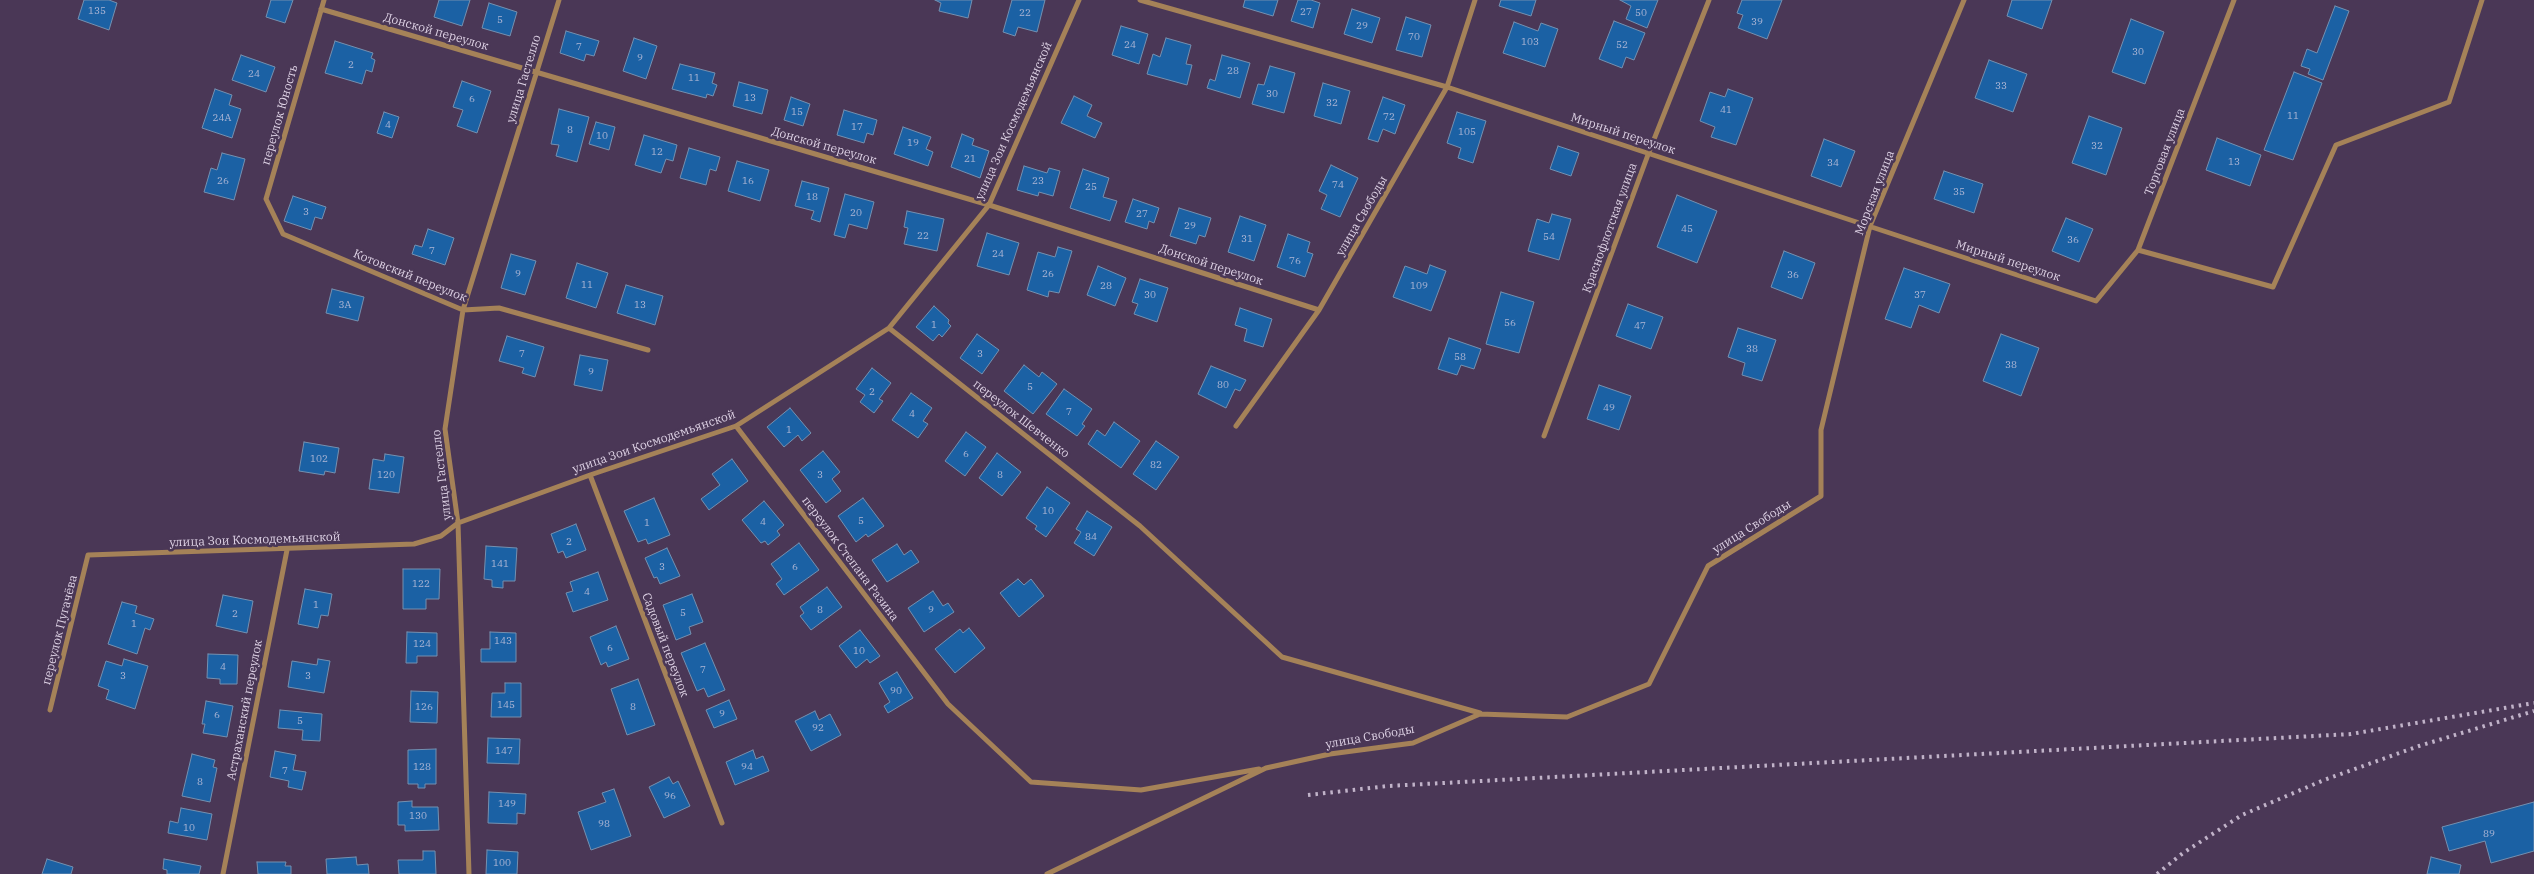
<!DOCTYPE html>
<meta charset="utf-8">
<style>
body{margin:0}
canvas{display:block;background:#4a3756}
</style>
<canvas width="2534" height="874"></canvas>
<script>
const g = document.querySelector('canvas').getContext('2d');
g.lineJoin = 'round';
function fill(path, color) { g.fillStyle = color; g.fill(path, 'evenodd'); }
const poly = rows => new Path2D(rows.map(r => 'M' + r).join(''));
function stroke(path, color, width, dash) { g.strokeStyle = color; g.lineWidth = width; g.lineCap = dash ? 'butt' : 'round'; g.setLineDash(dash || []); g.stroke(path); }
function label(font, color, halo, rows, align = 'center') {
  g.font = font + ' "IBM Plex Serif",serif'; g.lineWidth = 5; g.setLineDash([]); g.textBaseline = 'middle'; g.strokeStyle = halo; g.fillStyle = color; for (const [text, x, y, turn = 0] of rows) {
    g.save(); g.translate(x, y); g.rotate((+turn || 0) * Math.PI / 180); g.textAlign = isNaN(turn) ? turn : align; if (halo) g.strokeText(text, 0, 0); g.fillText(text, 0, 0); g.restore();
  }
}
const building = poly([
 [84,0,109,0,117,3,109,30,78,19,84,0],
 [271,0,293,0,285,23,266,17,271,0],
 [439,0,470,0,462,26,434,17,439,0],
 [935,0,972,0,968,18,939,11,941,3,935,0],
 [1012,0,1045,0,1037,32,1018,27,1015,36,1003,32,1012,0],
 [1245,0,1278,0,1273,16,1243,7,1245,0],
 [1298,0,1311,0,1320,3,1313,28,1291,21,1298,0],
 [1501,0,1536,0,1531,16,1499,6,1501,0],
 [1620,0,1658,0,1647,28,1626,19,1631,6,1620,0],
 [1742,0,1782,0,1767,39,1738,28,1743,15,1737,13,1742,0],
 [2012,0,2052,0,2042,29,2007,16,2012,0],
 [489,3,517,12,510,36,482,28,489,3],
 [2335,6,2349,11,2323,80,2308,74,2310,69,2301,66,2307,49,2317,53,2335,6],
 [1352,9,1380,18,1372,43,1344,34,1352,9],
 [1406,17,1431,25,1422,57,1396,50,1406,17],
 [2131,19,2164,32,2145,84,2112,72,2131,19],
 [1614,21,1645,33,1634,60,1626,57,1622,68,1599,59,1614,21],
 [1514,22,1538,31,1541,23,1558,29,1545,67,1503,53,1514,22],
 [1121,26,1148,34,1139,64,1112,55,1121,26],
 [566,31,599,41,594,56,586,54,584,61,560,53,566,31],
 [634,38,657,46,646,79,623,71,634,38],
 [1166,38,1191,45,1186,64,1192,65,1187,85,1147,74,1153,54,1160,57,1166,38],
 [335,41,373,53,371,58,375,60,372,72,366,70,362,84,325,73,335,41],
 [241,55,275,67,266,92,232,80,241,55],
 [1222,55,1250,63,1240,98,1207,88,1210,79,1215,81,1222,55],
 [1989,60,2027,74,2013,112,1975,98,1989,60],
 [680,64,715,73,712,83,717,85,713,96,707,94,706,98,672,89,680,64],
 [1270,66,1295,73,1284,113,1252,104,1258,84,1264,85,1270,66],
 [2294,72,2322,83,2293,160,2264,150,2294,72],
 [462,81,491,91,477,133,457,126,463,110,453,107,462,81],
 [739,82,768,90,762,114,733,106,739,82],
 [1323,83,1350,91,1341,124,1314,116,1323,83],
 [215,89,232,95,229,105,241,109,232,138,202,128,215,89],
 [1728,89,1753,98,1736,145,1711,137,1715,127,1700,121,1710,92,1725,97,1728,89],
 [1074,96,1092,105,1087,116,1102,123,1095,138,1061,123,1074,96],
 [791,97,810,104,803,126,784,120,791,97],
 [1383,97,1405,105,1395,134,1383,129,1378,142,1368,139,1383,97],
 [559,109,589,117,577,162,556,156,559,145,551,144,559,109],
 [844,110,877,120,873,135,867,133,864,143,837,135,844,110],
 [384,112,399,117,392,138,377,133,384,112],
 [1457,112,1486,121,1473,163,1458,158,1461,148,1447,143,1457,112],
 [2089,116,2122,128,2106,175,2072,163,2089,116],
 [596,122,615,127,609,150,589,144,596,122],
 [903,127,931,137,926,149,933,152,928,166,894,154,903,127],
 [962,134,974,139,972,145,989,151,980,178,951,167,962,134],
 [644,135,677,145,673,161,666,159,661,173,635,165,644,135],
 [2217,138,2261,155,2250,186,2206,170,2217,138],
 [1824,139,1855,151,1841,187,1811,176,1824,139],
 [1558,146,1579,153,1571,176,1550,169,1558,146],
 [689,148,720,157,716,171,710,169,706,185,680,178,689,148],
 [222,153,245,159,234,200,204,192,211,168,217,170,222,153],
 [737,161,769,170,760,201,728,191,737,161],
 [1331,165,1358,178,1340,217,1321,209,1327,195,1319,191,1331,165],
 [1024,166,1047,173,1049,168,1060,171,1053,196,1039,192,1038,196,1017,190,1024,166],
 [1083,169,1109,178,1103,197,1117,201,1110,221,1070,208,1083,169],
 [1944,171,1983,184,1974,213,1934,199,1944,171],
 [802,181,829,188,820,222,811,219,814,211,795,206,802,181],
 [845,194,874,202,867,229,849,224,845,238,834,235,845,194],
 [1677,195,1717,211,1697,263,1657,247,1677,195],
 [293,196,326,207,322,219,315,217,311,230,284,221,293,196],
 [1133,199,1159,208,1154,223,1149,221,1147,229,1125,222,1133,199],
 [1179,208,1211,218,1205,237,1199,235,1196,244,1170,236,1179,208],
 [907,211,944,219,937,251,904,244,908,228,904,227,907,211],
 [1552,214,1571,219,1559,260,1528,251,1537,219,1549,223,1552,214],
 [1240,216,1266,225,1254,261,1228,252,1240,216],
 [2066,218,2093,229,2079,262,2052,251,2066,218],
 [428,229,454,238,445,265,412,254,415,245,422,247,428,229],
 [987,233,1019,243,1009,275,977,266,987,233],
 [1288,234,1310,242,1307,252,1313,254,1305,277,1277,267,1288,234],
 [1058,247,1072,251,1059,293,1049,291,1048,297,1027,290,1038,252,1055,257,1058,247],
 [1784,251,1815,263,1802,299,1771,287,1784,251],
 [511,254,536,261,525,295,501,288,511,254],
 [577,263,608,273,596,308,566,298,577,263],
 [1430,265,1446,271,1431,311,1393,297,1405,266,1427,274,1430,265],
 [1098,266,1126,278,1115,306,1087,295,1098,266],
 [1904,268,1950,284,1939,313,1919,305,1911,328,1885,319,1904,268],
 [1140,279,1168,288,1157,322,1134,314,1138,304,1132,302,1140,279],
 [626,285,663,296,655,325,617,313,626,285],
 [332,289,364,297,358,321,326,313,332,289],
 [1501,292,1534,302,1519,353,1486,344,1501,292],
 [1628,304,1663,317,1651,349,1616,336,1628,304],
 [934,306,949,320,948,323,951,326,942,337,939,334,933,341,916,327,934,306],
 [1240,308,1272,319,1263,347,1244,341,1247,329,1235,325,1240,308],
 [1738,328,1776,340,1762,381,1742,375,1745,363,1728,357,1738,328],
 [977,334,999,350,982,374,960,358,977,334],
 [2001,334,2039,348,2021,396,1983,381,2001,334],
 [507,336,544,347,535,377,522,373,524,368,499,361,507,336],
 [1449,338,1481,349,1474,369,1461,365,1457,375,1438,369,1449,338],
 [580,355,608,360,602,391,574,385,580,355],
 [1024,365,1039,377,1042,372,1057,384,1033,414,1004,391,1024,365],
 [1211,366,1246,380,1240,391,1235,389,1226,408,1198,394,1211,366],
 [872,368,891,383,879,399,883,401,874,413,860,402,865,395,856,389,872,368],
 [1599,385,1631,396,1619,430,1587,419,1599,385],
 [1064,389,1092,409,1082,424,1085,426,1077,436,1046,414,1064,389],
 [911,393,932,408,923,421,928,424,918,438,892,420,911,393],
 [790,408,811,433,802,441,798,435,784,447,767,427,790,408],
 [1114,422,1140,441,1121,468,1088,444,1097,430,1105,436,1114,422],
 [966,432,986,447,965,476,945,461,966,432],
 [1156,441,1179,457,1156,490,1133,474,1156,441],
 [304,442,339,448,335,473,325,471,324,475,299,471,304,442],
 [823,451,840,472,832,479,841,491,826,503,800,470,823,451],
 [997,453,1021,472,1002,496,979,478,997,453],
 [385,454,404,457,399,493,369,489,373,459,384,461,385,454],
 [732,459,748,481,709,510,701,499,720,485,712,474,732,459],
 [1047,487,1070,503,1046,537,1035,529,1037,526,1026,518,1047,487],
 [654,498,670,535,648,544,646,539,638,542,624,511,654,498],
 [863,498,884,526,868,537,866,534,856,542,838,516,863,498],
 [764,501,784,525,777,531,780,535,768,545,765,541,761,543,742,520,764,501],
 [1087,511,1112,527,1094,556,1074,543,1081,532,1076,529,1087,511],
 [576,524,586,550,566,558,563,551,558,553,551,534,576,524],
 [799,543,819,570,784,595,776,584,782,579,771,564,799,543],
 [897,544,904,555,911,550,919,562,887,582,872,560,897,544],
 [486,546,517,548,515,581,503,581,503,588,492,587,492,580,484,579,486,546],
 [667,548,680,576,660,584,657,577,654,578,645,558,667,548],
 [403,569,440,569,439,599,426,599,426,609,403,609,403,569],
 [598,572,608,600,573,612,566,593,573,591,570,582,598,572],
 [1018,579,1024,585,1031,579,1044,596,1019,617,1000,593,1018,579],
 [827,587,842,607,811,630,800,616,804,613,800,607,827,587],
 [305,589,332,594,328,616,321,615,318,628,298,624,305,589],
 [933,591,943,606,948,603,954,612,924,632,908,608,933,591],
 [692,594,703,622,689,627,691,634,676,640,663,605,692,594],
 [223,595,253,601,247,633,216,626,223,595],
 [122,602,137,606,135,613,154,619,150,630,145,628,137,654,108,644,122,602],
 [616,626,629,659,608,667,606,662,601,665,590,637,616,626],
 [969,628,985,648,955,673,935,649,960,629,963,633,969,628],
 [860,630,880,656,870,663,867,659,856,668,839,646,860,630],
 [407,632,437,633,437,656,417,656,417,663,406,663,407,632],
 [490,632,516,633,516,662,481,662,481,649,490,649,490,632],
 [705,643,725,690,708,697,704,688,697,691,681,653,705,643],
 [208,654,238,655,237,684,220,684,220,679,207,678,208,654],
 [124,659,148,666,135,709,106,699,109,690,98,686,106,661,122,666,124,659],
 [318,659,330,661,324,693,288,687,292,661,317,665,318,659],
 [897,672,913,698,888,713,884,706,890,702,879,683,897,672],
 [638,679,655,725,627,735,611,689,638,679],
 [505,683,521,683,521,717,491,717,492,693,505,693,505,683],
 [411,691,438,692,437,723,410,722,411,691],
 [729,700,737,719,714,728,706,710,729,700],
 [206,701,233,706,227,737,203,733,205,724,202,724,206,701],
 [280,710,322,714,320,741,302,740,303,730,278,728,280,710],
 [815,711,819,720,830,714,841,735,811,751,795,721,815,711],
 [488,738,520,739,519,764,487,763,488,738],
 [436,749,436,784,425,784,425,788,418,788,418,784,408,784,408,750,436,749],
 [753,750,756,759,763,756,769,771,735,785,726,762,753,750],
 [275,751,296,755,293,770,306,772,302,790,288,787,289,781,270,777,275,751],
 [192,754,215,760,213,767,217,768,210,802,182,796,192,754],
 [669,777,673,784,678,781,690,806,664,818,649,787,669,777],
 [614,789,631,836,591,850,578,812,606,802,602,793,614,789],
 [489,792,526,794,525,814,517,813,517,824,488,823,489,792],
 [412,801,412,807,438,807,439,830,405,831,405,825,398,825,398,802,412,801],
 [2534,802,2534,851,2491,863,2485,841,2449,851,2442,827,2534,802],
 [181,808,212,814,207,840,168,833,170,821,178,823,181,808],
 [487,850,518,852,517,874,486,874,487,850],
 [423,851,435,851,436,874,399,874,398,860,423,860,423,851],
 [356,857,357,865,368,864,369,874,327,874,326,859,356,857],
 [2431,857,2461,865,2459,874,2427,874,2431,857],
 [47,859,73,867,71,874,42,874,47,859],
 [164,859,201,866,199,874,167,874,167,870,163,869,164,859],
 [257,862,286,862,285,866,291,866,291,874,258,874,257,862]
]);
const street = poly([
 [324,0,266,199,283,234,463,310,499,308,648,350],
 [1140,0,1447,87,2096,301,2138,250,2234,0],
 [321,9,989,205,1319,310],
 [2138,250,2273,287,2336,145,2449,102,2482,0],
 [889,328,1140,526,1282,657,1480,713],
 [736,426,948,704,1031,782,1141,790,1259,769],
 [1236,426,1319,310,1447,87,1475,0],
 [1544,436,1649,152,1709,0],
 [590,475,722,823],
 [50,710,88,555,414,544,441,536,458,523,590,475,736,426,889,328,989,205,1079,0],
 [223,874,287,550],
 [469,874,458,523,445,429,463,310,559,0],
 [1047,874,1266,768,1330,754,1413,743,1480,714,1567,717,1649,684,1708,566,1821,496,1821,430,1870,226,1964,0]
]);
const rail = poly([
 [1308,795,1388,786,2351,734,2534,703],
 [2157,874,2183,853,2242,815,2324,780,2419,746,2534,711]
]);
const numberNames = [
 ["135",97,11],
 ["27",1306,12],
 ["22",1025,13],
 ["50",1641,13],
 ["5",500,20],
 ["39",1757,22],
 ["29",1362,26],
 ["70",1414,37],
 ["103",1530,42],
 ["24",1130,45],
 ["52",1622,45],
 ["7",579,47],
 ["30",2138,52],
 ["9",640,58],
 ["2",351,65],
 ["28",1233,71],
 ["24",254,74],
 ["11",694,78],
 ["33",2001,86],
 ["30",1272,94],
 ["13",750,98],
 ["6",472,99],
 ["32",1332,103],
 ["41",1726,110],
 ["15",797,112],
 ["11",2293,116],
 ["72",1389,117],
 ["24А",222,118],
 ["4",388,125],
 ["17",857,127],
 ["8",570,130],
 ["105",1467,132],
 ["10",602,136],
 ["19",913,143],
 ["32",2097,146],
 ["12",657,152],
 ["21",970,159],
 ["13",2234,162],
 ["34",1833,163],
 ["26",223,181],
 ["16",748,181],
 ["23",1038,181],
 ["74",1338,185],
 ["25",1091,187],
 ["35",1959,192],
 ["18",812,197],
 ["3",306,212],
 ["20",856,213],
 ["27",1142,214],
 ["29",1190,226],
 ["45",1687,229],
 ["22",923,236],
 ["54",1549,237],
 ["31",1247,239],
 ["36",2073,240],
 ["7",432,251],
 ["24",998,254],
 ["76",1295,261],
 ["9",518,274],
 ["26",1048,274],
 ["36",1793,275],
 ["11",587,285],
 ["28",1106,286],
 ["109",1419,286],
 ["30",1150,295],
 ["37",1920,295],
 ["3А",345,305],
 ["13",640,305],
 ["56",1510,323],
 ["1",934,325],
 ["47",1640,326],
 ["38",1752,349],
 ["7",522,354],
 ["3",980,354],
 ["58",1460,357],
 ["38",2011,365],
 ["9",591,372],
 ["80",1223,385],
 ["5",1030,387],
 ["2",872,392],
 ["49",1609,408],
 ["7",1069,412],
 ["4",912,414],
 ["1",789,430],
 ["6",966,454],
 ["102",319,459],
 ["82",1156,465],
 ["120",386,475],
 ["3",820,475],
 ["8",1000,475],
 ["10",1048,511],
 ["5",861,521],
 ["4",763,522],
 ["1",647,523],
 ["84",1091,537],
 ["2",569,542],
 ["141",500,564],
 ["3",662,567],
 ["6",795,567],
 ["122",421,584],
 ["4",587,592],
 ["1",316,605],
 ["8",820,610],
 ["9",931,610],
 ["5",683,613],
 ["2",235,614],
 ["1",134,624],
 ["143",503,641],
 ["124",422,644],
 ["6",610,648],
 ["10",859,651],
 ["4",223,667],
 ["7",703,670],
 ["3",123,676],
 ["3",308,676],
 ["90",896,691],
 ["145",506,705],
 ["126",424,707],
 ["8",633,707],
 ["9",722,714],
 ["6",217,715],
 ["5",300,721],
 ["92",818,728],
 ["147",504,751],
 ["128",422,767],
 ["94",747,767],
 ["7",285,771],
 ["8",200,782],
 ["96",670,796],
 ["149",507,804],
 ["130",418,816],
 ["98",604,824],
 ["10",189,828],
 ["89",2489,834],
 ["100",502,863]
];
const streetNames = [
 ["Донской переулок",436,32,16],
 ["улица Гастелло",524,79,-73],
 ["переулок Юность",280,115,-74],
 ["улица Зои Космодемьянской",1014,121,-66],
 ["Мирный переулок",1623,134,18],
 ["Донской переулок",824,146,16],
 ["Торговая улица",2165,152,-69],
 ["Морская улица",1875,193,-69],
 ["улица Свободы",1362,216,-60],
 ["Краснофлотская улица",1610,228,-70],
 ["Мирный переулок",2008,261,18],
 ["Донской переулок",1211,265,18],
 ["Котовский переулок",410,276,22],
 ["переулок Шевченко",1021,419,38],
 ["улица Зои Космодемьянской",654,442,-19],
 ["улица Гастелло",442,475,-97],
 ["улица Свободы",1752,527,-32],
 ["улица Зои Космодемьянской",255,540,-2],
 ["переулок Степана Разина",850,559,53],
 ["переулок Пугачёва",60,630,-76],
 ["Садовый переулок",665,645,69],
 ["Астраханский переулок",245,710,-79],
 ["улица Свободы",1370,737,-10]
];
fill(building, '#1b61a4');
stroke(building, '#7490b0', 1);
stroke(street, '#a58258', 5);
stroke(rail, '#c1b3c9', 4, [2.5, 5]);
label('10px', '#adb6d5', null, numberNames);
label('12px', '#ded2e5', '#4a3756', streetNames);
</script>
